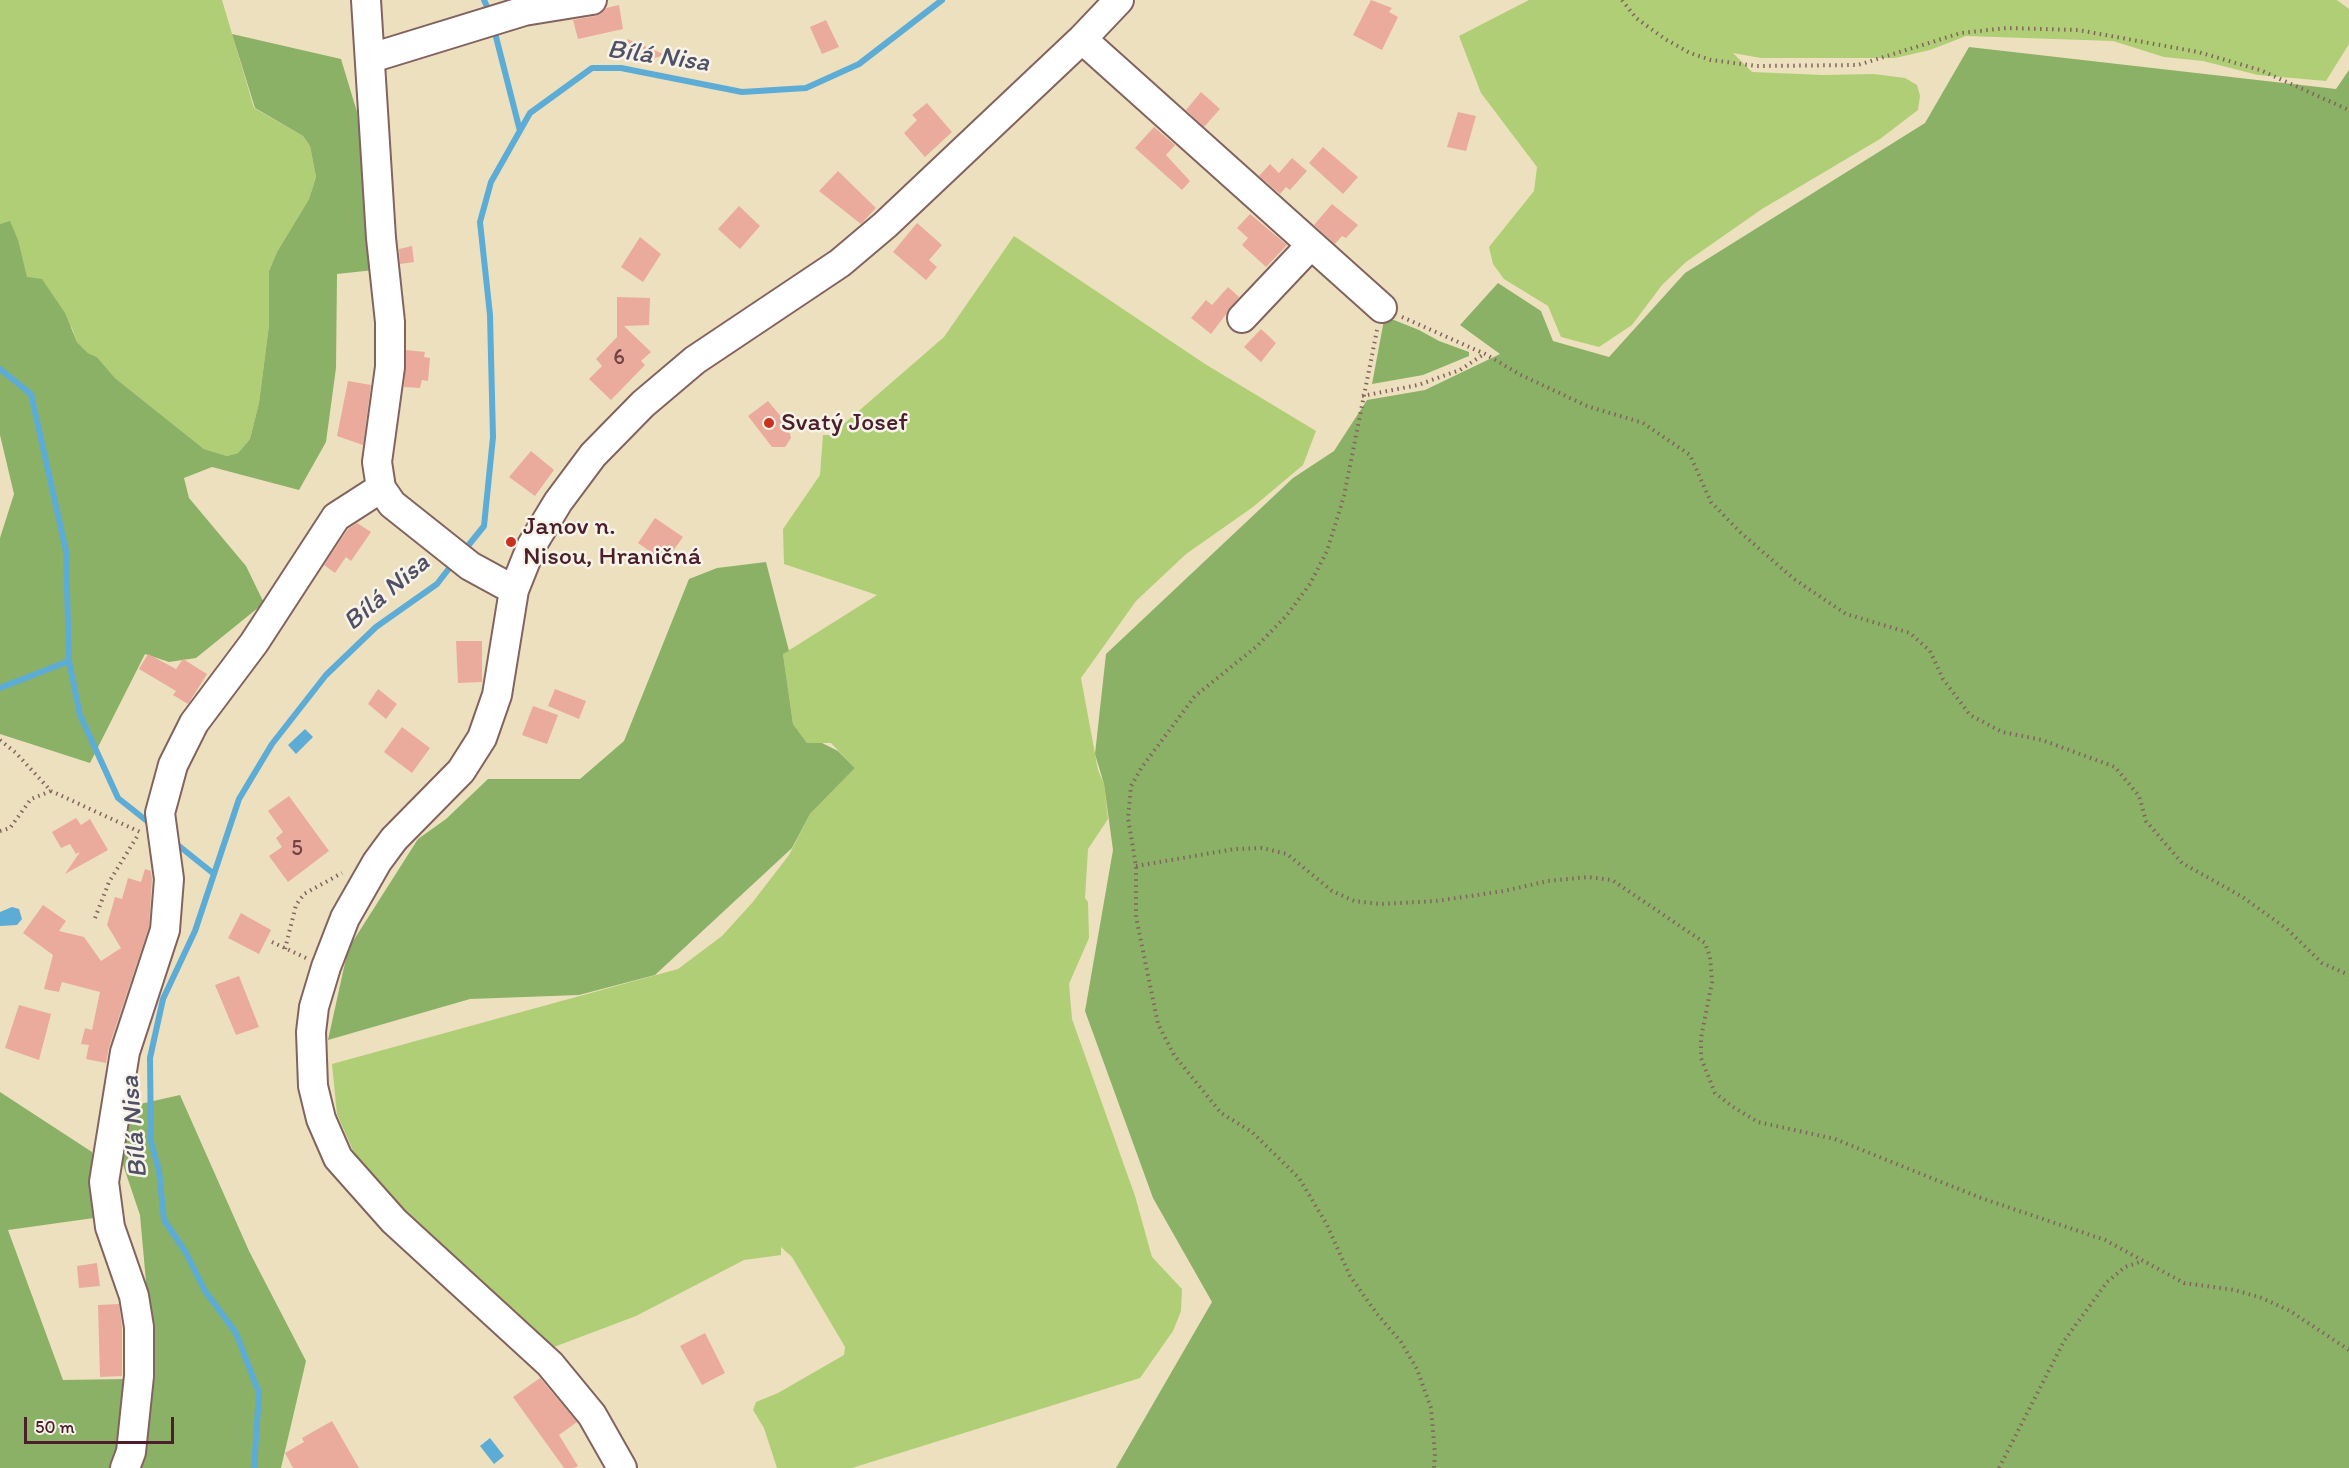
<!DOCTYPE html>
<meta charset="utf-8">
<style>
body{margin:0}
#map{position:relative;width:2349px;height:1468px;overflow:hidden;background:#ede0bf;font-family:Itim,sans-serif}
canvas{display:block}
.scale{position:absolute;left:24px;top:1417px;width:150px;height:27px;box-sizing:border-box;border:3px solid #4a1f2b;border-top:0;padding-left:8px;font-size:18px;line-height:21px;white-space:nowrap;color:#4a1f2b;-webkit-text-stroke:4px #f7f3e8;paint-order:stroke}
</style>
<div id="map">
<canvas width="2349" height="1468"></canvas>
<div class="scale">50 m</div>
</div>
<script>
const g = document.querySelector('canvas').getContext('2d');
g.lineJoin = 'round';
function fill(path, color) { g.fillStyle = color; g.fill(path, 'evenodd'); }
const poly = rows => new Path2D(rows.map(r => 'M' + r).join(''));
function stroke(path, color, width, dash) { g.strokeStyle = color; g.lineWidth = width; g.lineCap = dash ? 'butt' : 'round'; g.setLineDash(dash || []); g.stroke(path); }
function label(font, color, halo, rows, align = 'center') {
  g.font = font + ' Itim,sans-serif'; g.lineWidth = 5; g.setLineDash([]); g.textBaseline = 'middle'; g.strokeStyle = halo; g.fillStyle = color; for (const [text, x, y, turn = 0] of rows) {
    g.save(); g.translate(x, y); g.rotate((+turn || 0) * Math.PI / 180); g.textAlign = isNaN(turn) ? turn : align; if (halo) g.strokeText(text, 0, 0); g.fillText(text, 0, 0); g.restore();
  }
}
const green = poly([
 [0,0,222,0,254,108,303,136,310,146,316,177,309,199,277,252,269,271,269,325,259,403,250,439,238,453,227,456,204,449,115,378,97,357,88,353,77,342,72,328,27,278,10,222,0,224],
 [1529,0,2337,0,2349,9,2349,44,2326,81,2258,75,2203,61,2164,57,2113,41,1966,36,1930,50,1895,58,1761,58,1733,53,1752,72,1823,75,1874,74,1905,78,1917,85,1920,96,1918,110,1880,139,1762,209,1686,262,1662,285,1632,325,1599,347,1561,337,1548,306,1504,279,1493,264,1489,247,1534,191,1537,167,1481,93,1459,36],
 [1014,236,1205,364,1316,431,1303,465,1253,507,1186,554,1136,601,1081,678,1098,770,1104,784,1108,819,1088,849,1085,898,1088,902,1089,938,1069,984,1072,1019,1135,1196,1152,1257,1182,1289,1181,1311,1173,1331,1140,1378,852,1468,777,1468,764,1428,753,1410,756,1402,778,1393,844,1355,845,1347,792,1257,781,1247,781,1255,744,1260,636,1316,554,1347,434,1245,358,1162,337,1114,332,1064,678,969,722,936,752,903,789,855,810,814,855,768,831,743,807,743,793,724,783,654,877,595,784,564,783,529,820,475,823,435,831,435,944,337]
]);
const forest = poly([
 [232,34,341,59,357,112,374,270,337,274,336,368,326,442,299,490,212,467,184,478,189,498,246,566,264,603,196,658,169,662,145,654,90,763,0,734,0,538,14,494,0,435,0,224,10,221,18,240,27,277,42,279,65,313,77,342,88,353,97,357,115,378,204,449,227,456,238,453,250,439,259,403,269,325,269,271,277,252,309,199,316,177,310,146,303,136,255,108],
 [1969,47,2336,89,2349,70,2349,1468,1116,1468,1212,1302,1153,1198,1085,1011,1113,850,1104,784,1095,754,1106,654,1293,478,1334,451,1367,400,1425,390,1500,354,1460,325,1498,283,1541,311,1553,341,1609,357,1685,273,1925,123],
 [1384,320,1394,320,1419,330,1439,341,1469,352,1469,356,1423,375,1372,384],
 [766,562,789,651,783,654,793,724,807,743,822,743,838,751,855,768,810,814,792,848,655,975,579,995,470,999,328,1040,348,949,418,839,446,819,488,779,580,779,624,741,689,579,717,568],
 [0,1092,92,1152,101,1217,8,1230,63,1380,126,1379,152,1349,140,1215,120,1156,131,1106,180,1095,249,1251,306,1361,281,1468,0,1468]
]);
const water = poly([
 [305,729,313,737,296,754,288,745],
 [12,907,19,909,22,919,17,925,0,926,0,912],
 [490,1438,504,1456,494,1464,480,1446]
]);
const stream = poly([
 [484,0,490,13],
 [494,29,520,131],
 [0,369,31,394,66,551,69,661,80,715,118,798,152,825],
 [463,552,484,526,493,437,490,315,480,222,491,182,530,113,592,68,621,68,742,92,806,88,859,64,942,0],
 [0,688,69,661],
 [174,842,214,874],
 [254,1468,259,1393,236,1333,205,1291,185,1251,164,1220,159,1171,151,1142,150,1058,163,999,195,931,239,799,272,744,326,675,376,627,437,584,454,562]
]);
const building = poly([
 [1371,0,1392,8,1389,12,1398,17,1382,50,1353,35],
 [619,5,623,29,578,39,573,20,595,16,606,8],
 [826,20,839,47,822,54,810,27],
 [627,39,666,55,634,63],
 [1201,92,1220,109,1204,127,1186,110],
 [927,103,952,132,925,157,904,133,917,120,912,115],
 [1458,112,1476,116,1466,151,1447,147],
 [1154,127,1175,145,1166,155,1190,181,1182,190,1135,148],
 [1323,147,1358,177,1343,194,1309,163],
 [1292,158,1307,171,1290,190,1286,187,1280,194,1259,176,1270,164,1279,173],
 [838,171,876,208,861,224,819,191],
 [1332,204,1358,225,1346,238,1342,236,1335,244,1314,225],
 [739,206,760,226,740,249,718,229],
 [1250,214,1287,245,1266,267,1242,245,1248,238,1237,228],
 [917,223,942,245,929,260,937,267,926,280,893,252],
 [640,237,661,254,643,282,621,267],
 [412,246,414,262,400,264,399,249],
 [1228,287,1239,297,1211,334,1191,318,1206,300,1212,305],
 [617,297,650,298,649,325,624,326,651,352,641,361,645,365,611,400,589,379,602,366,596,359,617,337],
 [1261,329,1276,343,1261,362,1244,347],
 [406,350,425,352,424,357,430,358,428,381,422,380,420,388,404,387],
 [348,381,371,385,363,445,337,436],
 [768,401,788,425,791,438,785,447,772,447,748,416],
 [531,451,554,470,535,496,509,477],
 [655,518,683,537,665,562,638,543],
 [357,523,371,532,351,561,346,557,335,573,324,565,348,529],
 [456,641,482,641,482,682,458,683],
 [148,654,176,669,183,659,207,674,188,704,173,695,176,691,139,669],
 [378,689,397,704,386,719,368,704],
 [555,689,586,701,579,719,548,706],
 [533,706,558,715,547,744,522,735],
 [402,727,430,748,412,773,384,752],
 [289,796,329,851,288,882,269,856,282,847,276,838,283,832,268,811],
 [76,818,81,825,90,819,108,850,65,874,80,852,76,854,70,844,61,848,52,832],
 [145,869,151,871,152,879,149,927,109,1047,106,1063,86,1059,89,1045,81,1044,85,1028,92,1030,100,992,62,982,59,992,44,989,53,955,23,933,43,905,66,921,59,931,84,937,101,961,121,948,107,925,115,897,122,899,128,878,141,882],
 [241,913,271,930,259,954,228,938],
 [239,976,259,1027,236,1035,215,985],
 [19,1005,51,1014,39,1060,5,1048],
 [97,1263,100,1286,79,1288,77,1266],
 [119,1304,122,1327,122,1376,100,1377,98,1305],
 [705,1333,725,1373,702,1385,680,1346],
 [540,1378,577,1422,559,1435,578,1466,574,1468,564,1468,513,1397],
 [332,1421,359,1468,293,1468,285,1453,304,1442,302,1438]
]);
const path = poly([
 [1622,0,1636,18,1665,39,1690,53,1711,60,1757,66,1858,65,1961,33,2007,28,2078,30,2198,52,2260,70,2349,110],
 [1402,317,1485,354,1521,375,1587,406,1643,423,1690,455,1711,502,1740,532,1794,579,1846,614,1910,633,1930,651,1943,679,1970,715,2002,732,2042,740,2115,767,2139,796,2146,821,2182,863,2241,896,2287,929,2322,963,2349,975],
 [1377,330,1344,496,1327,551,1310,584,1287,615,1256,647,1195,696,1142,767,1131,786,1128,818,1136,866,1136,917,1158,1024,1174,1055,1221,1113,1252,1132,1299,1178,1326,1223,1350,1276,1377,1314,1401,1342,1417,1369,1431,1408,1435,1454,1434,1468],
 [1362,396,1418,385,1460,370,1484,354],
 [0,740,16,753,51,791,140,832],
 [0,831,10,828,31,799,51,791],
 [1136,866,1235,849,1262,848,1287,854,1332,891,1354,901,1381,904,1436,901,1504,891,1548,881,1588,877,1612,880,1705,943,1710,957,1712,982,1701,1038,1701,1058,1715,1093,1733,1107,1758,1122,1835,1139,1981,1198,2105,1240,2184,1283,2235,1290,2262,1298,2290,1311,2349,1350],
 [95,918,109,882,138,835],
 [272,942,306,958],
 [285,949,296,905,304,894,342,873],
 [1999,1468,2064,1341,2107,1282,2125,1267,2143,1261]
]);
const minor = poly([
 [366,0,381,238,390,322,390,367,377,462,381,488,392,504,470,566,514,590],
 [1082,39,1382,308],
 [371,58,524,11,592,0],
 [1242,318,1311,245],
 [125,1468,131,1452,139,1376,139,1327,134,1296,110,1227,104,1182,125,1052,165,930,169,879,160,813,173,765,194,723,254,643,336,517,381,488],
 [622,1468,592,1415,550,1364,394,1221,338,1158,321,1119,313,1086,311,1032,314,1007,326,967,345,918,377,862,394,839,461,771,482,738,497,695,514,590,532,545,558,502,593,455,643,404,695,360,840,263,885,225,1082,39,1119,0]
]);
const markers = [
 [769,423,6,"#c8321e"],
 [511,542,6,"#c8321e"]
];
const numberNames = [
 ["6",619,358],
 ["5",297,849]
];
const poiNames = [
 ["Svatý Josef",781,423],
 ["Janov n.",523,527],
 ["Nisou, Hraničná",523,557]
];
const waterNames = [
 ["Bílá Nisa",658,57,8],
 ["Bílá Nisa",387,593,-40],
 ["Bílá Nisa",135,1127,-95]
];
fill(green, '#afce75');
fill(forest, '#8bb166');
fill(water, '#5cacd6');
stroke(stream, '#5cacd6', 6);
fill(building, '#eaab9c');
stroke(minor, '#83635f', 32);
stroke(path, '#83635f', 4, [1.5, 4.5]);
stroke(minor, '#fff', 28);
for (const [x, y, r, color] of markers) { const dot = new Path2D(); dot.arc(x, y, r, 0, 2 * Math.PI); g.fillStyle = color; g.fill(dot); stroke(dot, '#f7f3e8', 2); }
label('22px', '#724247', null, numberNames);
label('26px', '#4a1f2b', '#f7f3e8', poiNames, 'left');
label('italic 27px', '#505067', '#f7f3e8', waterNames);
</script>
